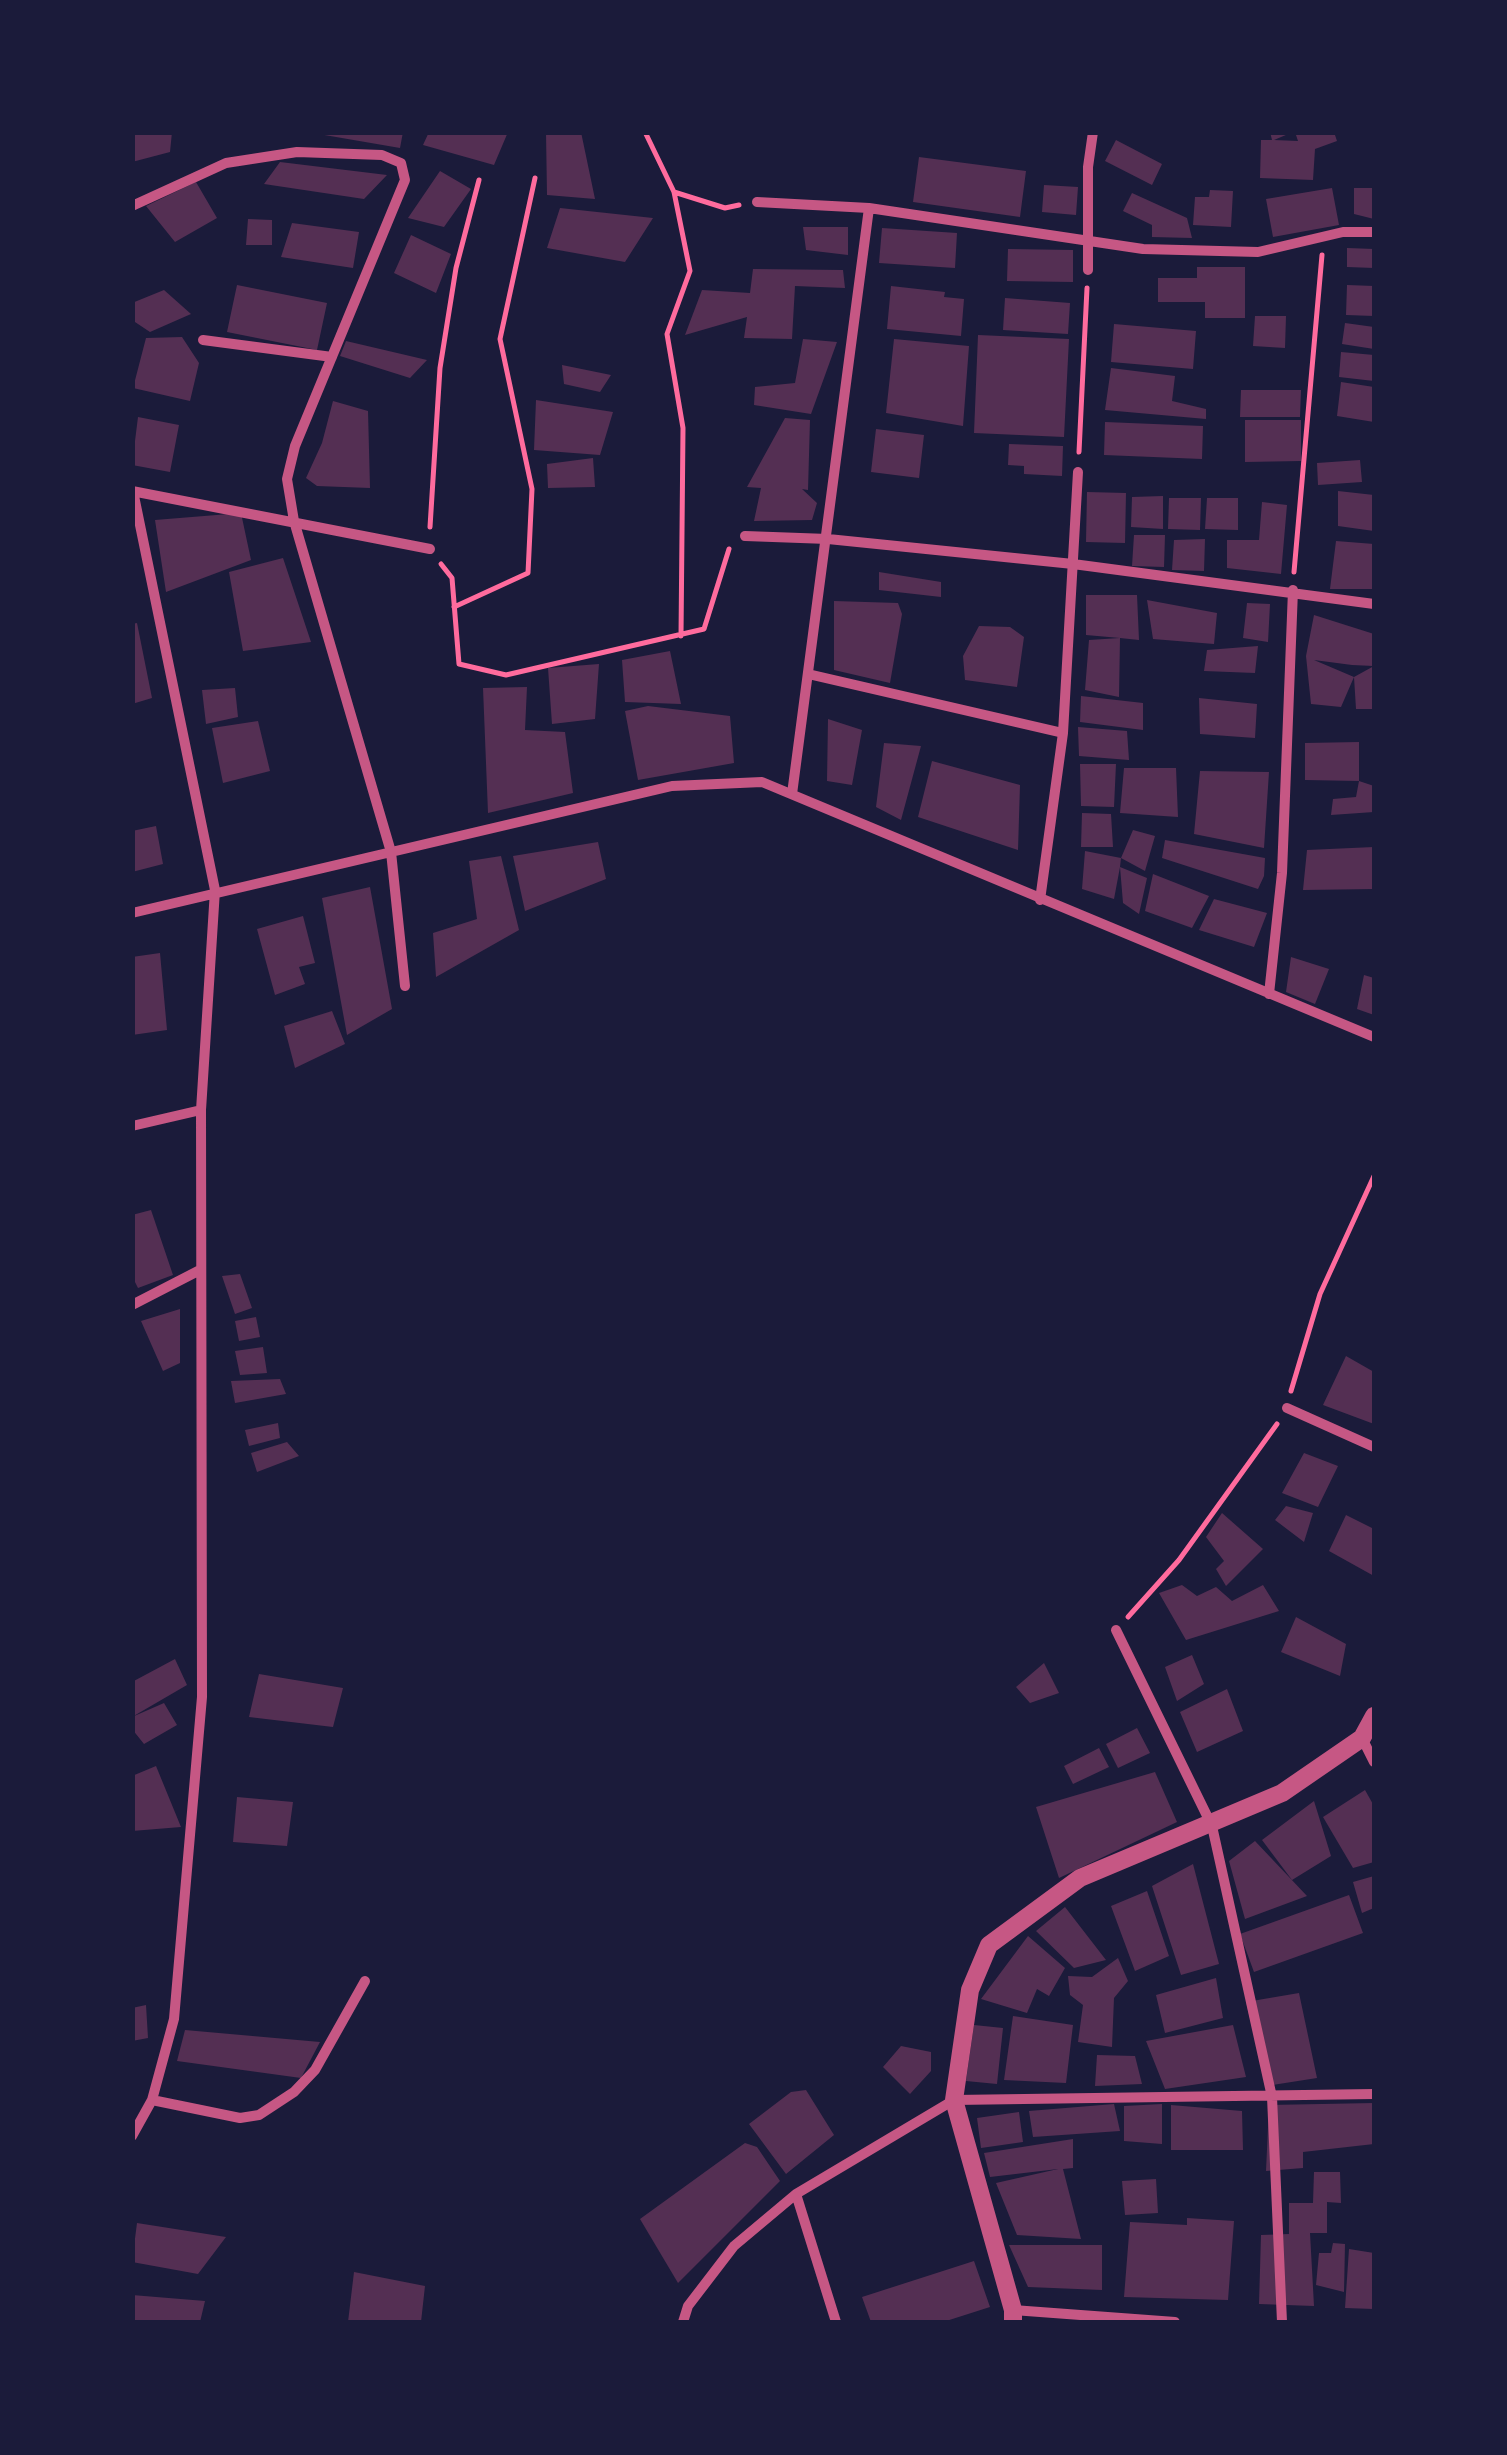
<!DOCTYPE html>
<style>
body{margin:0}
#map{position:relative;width:1507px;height:2455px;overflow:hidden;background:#1b1b3a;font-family:Raleway,sans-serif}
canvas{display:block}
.frame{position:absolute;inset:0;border:135px solid #1b1b3a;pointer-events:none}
</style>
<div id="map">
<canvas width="1507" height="2455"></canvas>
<div class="frame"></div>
</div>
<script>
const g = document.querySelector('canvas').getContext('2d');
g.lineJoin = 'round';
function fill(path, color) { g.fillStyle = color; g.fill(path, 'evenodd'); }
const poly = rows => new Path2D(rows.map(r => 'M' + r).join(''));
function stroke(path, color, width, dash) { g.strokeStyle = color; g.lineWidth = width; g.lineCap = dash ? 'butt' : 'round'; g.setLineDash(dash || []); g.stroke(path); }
const building = poly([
 [132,132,172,132,170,152,132,162],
 [307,132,403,132,400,148],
 [429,132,508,132,494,165,423,145],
 [546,132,581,132,595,199,547,195],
 [1270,132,1293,132,1274,140,1298,141,1295,132,1334,132,1337,141,1315,149,1313,180,1260,178,1261,140,1272,140],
 [1116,140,1162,164,1152,185,1105,161],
 [919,157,1026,171,1020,217,913,202],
 [280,162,387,175,364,199,264,184],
 [440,171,471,189,444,227,408,218],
 [196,182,217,218,175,242,146,206],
 [1044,185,1078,187,1076,215,1042,212],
 [1332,188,1339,225,1273,237,1266,199],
 [1354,188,1374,188,1374,219,1354,214],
 [1210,190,1233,191,1231,227,1193,225,1195,197,1209,197],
 [1132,193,1187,218,1192,238,1152,237,1152,225,1123,211],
 [560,208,653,218,625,262,547,248],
 [248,219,272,220,272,245,246,245],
 [292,223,359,232,353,268,281,257],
 [803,227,848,227,848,255,806,250],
 [882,228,957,233,955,268,879,263],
 [411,235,451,254,436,293,394,273],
 [1347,248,1374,249,1374,268,1347,267],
 [1008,249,1073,250,1073,282,1007,281],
 [1197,267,1245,267,1245,318,1205,318,1205,302,1158,302,1158,278,1197,278],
 [753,269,843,270,845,288,795,286,792,339,744,338,747,317,685,335,702,290,750,293],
 [237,285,327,303,317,350,227,332],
 [1347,285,1374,286,1374,316,1346,315],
 [891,286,945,292,944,297,964,299,961,336,887,329],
 [164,290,191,314,150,332,132,320,132,303],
 [1005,298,1070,303,1068,334,1003,330],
 [1255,316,1286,316,1285,348,1253,346],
 [1345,323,1374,327,1374,349,1342,344],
 [1114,324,1196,331,1193,369,1111,362],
 [978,335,1069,339,1064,437,974,433],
 [182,337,199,363,190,401,133,388,146,338],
 [803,339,837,342,811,414,754,405,755,387,795,383],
 [894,339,969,346,963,426,886,413],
 [346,341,427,360,410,378,340,356],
 [1341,352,1374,355,1374,381,1339,377],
 [562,365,611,375,600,392,564,384],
 [1111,368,1175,376,1172,401,1206,409,1206,419,1105,410],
 [1341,382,1374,387,1374,422,1337,416],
 [1241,390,1301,390,1300,417,1240,417],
 [536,400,613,412,600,455,534,450],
 [333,401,368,411,370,488,317,486,306,478,322,443],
 [138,417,179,425,170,472,132,465],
 [785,418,810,420,808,490,802,489,817,503,812,520,754,521,761,488,747,487],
 [1245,420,1301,420,1301,461,1245,462],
 [1105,422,1203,426,1202,459,1104,455],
 [876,429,924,435,919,478,871,472],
 [1009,444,1063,446,1062,476,1024,474,1024,466,1008,465],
 [593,458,595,487,548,488,547,464],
 [1360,460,1362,482,1318,485,1317,463],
 [1338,491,1374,495,1374,531,1338,526],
 [1087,492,1126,493,1125,543,1086,542],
 [1163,496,1163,529,1131,527,1132,497],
 [1169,498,1201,498,1200,530,1168,529],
 [1207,498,1238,498,1238,530,1205,529],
 [1262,502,1287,505,1281,574,1227,568,1227,540,1259,540],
 [241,513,251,560,166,592,155,520],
 [1134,535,1165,535,1164,567,1132,566],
 [1205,539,1204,571,1172,570,1174,540],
 [1336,541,1374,544,1374,589,1330,589],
 [283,558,311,642,243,651,229,572],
 [879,572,941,582,941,597,879,590],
 [1086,595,1137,595,1139,640,1120,638,1119,697,1085,690,1089,640,1120,638,1086,635],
 [1147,600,1217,613,1214,644,1153,639],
 [834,601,898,603,902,614,890,683,834,670],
 [1247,603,1270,604,1268,642,1243,638],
 [1314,615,1374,634,1372,709,1356,709,1354,677,1341,707,1311,704,1306,656],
 [1314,660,1352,665,1374,666,1354,677],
 [137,623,152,698,132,704,132,624],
 [979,626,1010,627,1024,637,1017,687,965,680,963,656],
 [1258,646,1255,673,1204,671,1207,650],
 [670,651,681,704,625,702,622,660],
 [599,664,595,719,552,724,548,668],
 [527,687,525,730,565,732,573,793,488,813,483,688],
 [235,688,238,717,206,724,202,690],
 [1081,696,1143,703,1143,730,1080,722],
 [1199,698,1257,704,1255,738,1200,734],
 [648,706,730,716,734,763,638,780,625,711],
 [828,719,862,730,852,785,827,781],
 [258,721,270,771,223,783,212,728],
 [1078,727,1127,731,1129,760,1079,756],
 [1359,742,1359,781,1374,786,1374,812,1331,815,1333,799,1356,797,1359,781,1305,780,1305,743],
 [884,743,921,746,901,820,876,807],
 [932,761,1020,785,1018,850,918,817],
 [1080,764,1116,764,1114,807,1081,806],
 [1124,768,1176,768,1178,817,1120,813],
 [1200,771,1269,772,1264,848,1194,834],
 [1082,813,1111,814,1113,847,1081,847],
 [156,826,163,864,132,872,132,831],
 [1133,830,1155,836,1145,871,1121,858,1120,867,1147,878,1139,914,1123,903,1120,867,1114,899,1082,889,1085,851,1121,858],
 [1165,840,1265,858,1264,876,1258,889,1162,858],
 [598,842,606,879,525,911,513,856],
 [1374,847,1374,889,1303,890,1307,850],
 [501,856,519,930,436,977,433,933,477,919,469,861],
 [1153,874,1209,896,1192,928,1145,911],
 [370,887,392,1009,347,1035,322,898],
 [1214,899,1267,913,1254,947,1199,930],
 [303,916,315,963,299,967,305,984,275,995,257,929],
 [160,953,167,1030,132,1035,132,957],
 [1291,957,1329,969,1315,1004,1286,992],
 [1364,975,1374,978,1374,1015,1357,1009],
 [332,1011,345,1044,295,1068,284,1026],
 [151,1210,173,1275,138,1288,132,1276,132,1215],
 [240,1274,252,1308,235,1314,222,1276],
 [180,1309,180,1363,163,1371,141,1321],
 [256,1317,260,1337,239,1341,235,1321],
 [263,1347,267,1373,240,1375,235,1351],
 [1346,1356,1374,1372,1374,1424,1323,1405],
 [280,1379,286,1394,235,1403,231,1381],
 [278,1423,280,1438,249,1446,245,1430],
 [287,1442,299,1456,257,1472,251,1453],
 [1304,1453,1338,1466,1318,1507,1282,1493],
 [1286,1506,1313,1513,1304,1542,1275,1520],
 [1222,1513,1263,1549,1226,1586,1216,1569,1224,1561,1206,1537],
 [1346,1515,1374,1529,1374,1576,1329,1551],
 [1182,1585,1197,1596,1216,1587,1232,1601,1263,1585,1279,1611,1186,1640,1159,1593],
 [1296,1617,1346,1644,1340,1676,1281,1652],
 [1192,1655,1204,1684,1177,1701,1165,1667],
 [175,1659,187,1685,132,1717,132,1682],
 [1044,1663,1059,1693,1030,1703,1016,1687],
 [259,1674,343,1688,333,1727,249,1717],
 [1227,1689,1243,1731,1197,1752,1180,1712],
 [164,1703,177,1725,144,1744,132,1729,132,1717],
 [1137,1728,1150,1753,1118,1768,1106,1744],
 [1099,1748,1109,1767,1073,1784,1064,1766],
 [156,1766,181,1827,132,1831,132,1776],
 [1155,1772,1177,1822,1059,1878,1036,1807],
 [1365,1790,1374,1806,1374,1862,1353,1868,1323,1817],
 [237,1797,293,1802,287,1846,233,1842],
 [1314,1801,1331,1856,1292,1880,1262,1840],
 [1255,1841,1307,1896,1245,1919,1229,1861],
 [1193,1864,1219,1964,1181,1975,1152,1886],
 [1374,1876,1374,1908,1362,1913,1353,1882],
 [1147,1891,1169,1956,1135,1971,1111,1906],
 [1349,1895,1363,1933,1254,1972,1240,1934],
 [1065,1907,1106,1960,1074,1968,1036,1931],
 [1028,1936,1065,1968,1049,1996,1037,1989,1027,2013,981,1999],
 [1118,1958,1128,1981,1114,1998,1112,2047,1078,2042,1083,2005,1070,1995,1068,1976,1092,1977],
 [1216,1978,1223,2018,1165,2033,1156,1995],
 [1299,1993,1317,2078,1266,2086,1246,2002],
 [146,2005,148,2038,132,2041,132,2008],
 [1013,2016,1073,2025,1066,2083,1004,2080],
 [974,2025,1003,2028,997,2084,966,2081],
 [1233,2025,1246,2077,1165,2089,1146,2041],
 [185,2030,320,2042,301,2078,177,2061],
 [901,2046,931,2052,931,2071,910,2094,883,2067],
 [1097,2055,1135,2056,1142,2084,1095,2086],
 [806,2090,834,2135,786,2174,749,2124,791,2092],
 [1374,2103,1374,2144,1303,2152,1303,2168,1266,2171,1269,2105],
 [1114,2104,1120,2131,1033,2137,1029,2111],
 [1162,2104,1162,2144,1124,2141,1124,2106],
 [1171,2105,1242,2111,1243,2150,1171,2150],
 [1019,2112,1023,2142,981,2148,977,2118],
 [1073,2139,1073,2168,1063,2169,1081,2239,1017,2235,996,2183,1058,2169,990,2177,984,2153],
 [745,2143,757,2147,780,2181,678,2283,640,2219],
 [1314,2172,1340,2172,1341,2203,1327,2202,1327,2233,1310,2233,1314,2306,1259,2304,1261,2235,1289,2234,1289,2203,1313,2203],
 [1156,2179,1158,2213,1125,2215,1122,2181],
 [1187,2218,1234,2221,1228,2300,1124,2297,1130,2222,1187,2225],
 [137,2223,226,2237,198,2274,132,2262],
 [1333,2243,1345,2244,1344,2292,1316,2285,1319,2253,1331,2253],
 [1009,2245,1102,2245,1102,2290,1028,2287],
 [1349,2249,1374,2253,1374,2309,1345,2308],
 [974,2261,990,2307,943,2322,871,2322,862,2297],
 [354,2272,425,2286,421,2322,348,2322],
 [132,2295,205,2301,200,2322,132,2322]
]);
const path = poly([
 [645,132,674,192,690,271,667,334,683,428,681,636],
 [674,192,725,208,739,205],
 [1079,452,1087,288],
 [430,527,440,368,456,268,479,180],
 [441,564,452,578,459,664,506,675,704,629,729,549],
 [1294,572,1322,255],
 [454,607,528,573,532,489,500,339,535,178],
 [1291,1391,1320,1294,1374,1176],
 [1128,1617,1179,1560,1277,1424]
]);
const minor = poly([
 [757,202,869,208,1143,249,1258,252,1343,232,1374,232],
 [132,206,226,163,297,152,382,155,401,163,405,180,295,446,287,479,294,521,391,852,405,986],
 [1088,270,1088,167,1093,132],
 [203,340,332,357],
 [132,491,430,549],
 [745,536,828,539,1073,564,1374,604],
 [808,674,1063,733],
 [792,794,869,208],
 [1040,900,1063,733,1078,472],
 [132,913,672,786,762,782,1374,1037],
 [1269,994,1282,873,1293,590],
 [132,1126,201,1110],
 [132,1305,200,1270],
 [1287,1408,1374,1447],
 [1116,1630,1212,1826,1272,2097,1282,2322],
 [1362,1738,1374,1762],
 [152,2100,240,2118,259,2115,294,2092,315,2070,365,1981],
 [132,2136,152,2100,174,2019,202,1697,201,1110,215,890,133,491],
 [796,2194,836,2322],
 [1013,2310,1175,2322],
 [683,2322,688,2306,734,2246,796,2194,954,2100,1374,2094]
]);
const tertiary = poly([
 [1013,2322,1013,2310,954,2100,970,1990,989,1945,1080,1878,1282,1793,1362,1738,1374,1716]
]);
fill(building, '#542f53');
stroke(path, '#ff6b9d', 5);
stroke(minor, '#c65784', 10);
stroke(tertiary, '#c65784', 18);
</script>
